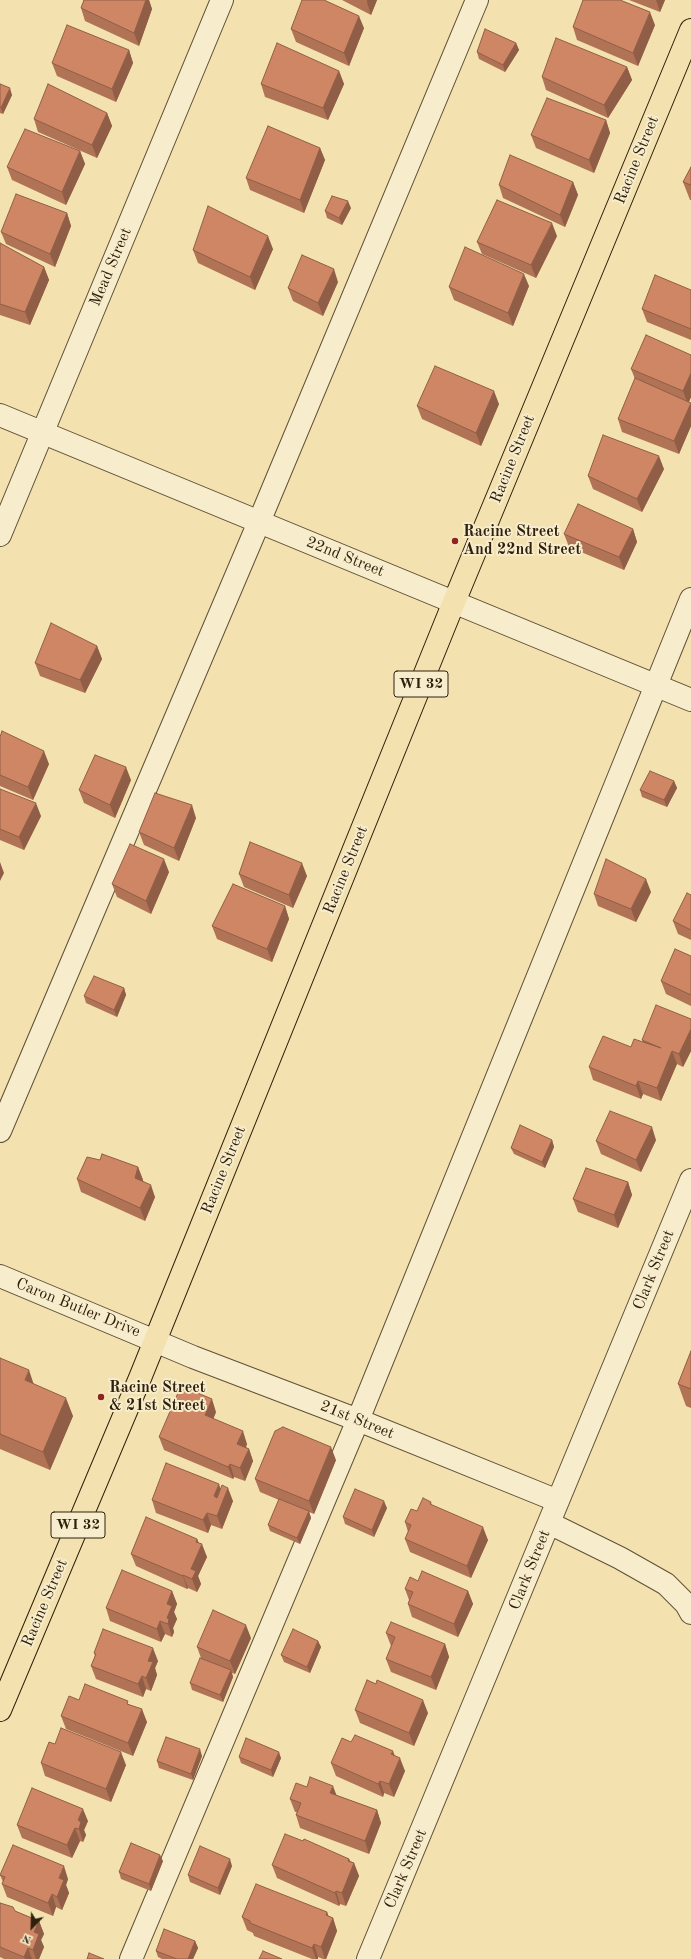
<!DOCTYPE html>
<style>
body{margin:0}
#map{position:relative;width:691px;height:1959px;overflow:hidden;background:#f3e2b0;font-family:"Old Standard TT",serif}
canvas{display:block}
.north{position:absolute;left:12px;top:1907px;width:40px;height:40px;-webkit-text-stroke:3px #f7eccc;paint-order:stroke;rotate:203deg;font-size:11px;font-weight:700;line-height:16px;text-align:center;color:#2f200c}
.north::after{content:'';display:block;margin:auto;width:14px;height:18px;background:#2f200c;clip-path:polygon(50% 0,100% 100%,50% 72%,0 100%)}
</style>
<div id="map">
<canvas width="691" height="1959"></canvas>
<div class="north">N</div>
</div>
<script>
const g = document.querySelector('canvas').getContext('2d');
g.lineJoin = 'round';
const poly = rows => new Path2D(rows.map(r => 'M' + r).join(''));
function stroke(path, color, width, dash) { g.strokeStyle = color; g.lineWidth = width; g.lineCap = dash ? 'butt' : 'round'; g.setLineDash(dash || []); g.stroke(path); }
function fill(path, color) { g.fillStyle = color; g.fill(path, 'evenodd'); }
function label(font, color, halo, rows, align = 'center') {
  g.font = font + ' "Old Standard TT",serif'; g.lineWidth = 4; g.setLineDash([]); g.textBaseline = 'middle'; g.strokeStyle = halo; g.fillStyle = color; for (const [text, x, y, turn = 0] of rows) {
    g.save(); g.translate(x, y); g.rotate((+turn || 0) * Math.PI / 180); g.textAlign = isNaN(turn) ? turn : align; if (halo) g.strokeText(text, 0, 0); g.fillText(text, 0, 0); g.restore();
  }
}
const minor = poly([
 [0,415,691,700],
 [0,535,222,0],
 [0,1131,259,522,477,0],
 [0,1276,193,1357,358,1420,558,1501],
 [549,1523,620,1558,666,1584,686,1604,691,1613],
 [131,1959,358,1420,691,599],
 [368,1959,691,1180]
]);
const major = poly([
 [0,1710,140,1378,454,602,691,30]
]);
const wall = poly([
 [84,0,149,0,152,9,139,46,85,21,81,8],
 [342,0,377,0,371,15],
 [629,0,665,0,660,12],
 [655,25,638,66,577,40,573,27],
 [364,28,349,66,296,42,291,29],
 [516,43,519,50,505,72,479,59,477,52],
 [129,50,133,63,116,102,57,76,52,63],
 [627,67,632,80,608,118,546,90,542,77],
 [339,71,344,84,328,120,265,97,261,84],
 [0,84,12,95,3,114,0,113],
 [107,113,112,126,97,158,38,132,34,119],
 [606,120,610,133,594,173,536,148,531,135],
 [320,148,325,160,304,213,250,190,246,178],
 [80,151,85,164,66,205,12,180,7,167],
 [691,167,691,200,690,200,683,182],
 [573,182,578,195,565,227,503,198,499,185],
 [351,208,342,225,327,218,325,211],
 [67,213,71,226,55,267,6,244,1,232],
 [557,236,536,278,482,254,477,242],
 [0,244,44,267,49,280,30,325,0,315],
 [273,249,255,290,198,263,193,250],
 [338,282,323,316,293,301,288,288],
 [529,286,513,326,454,300,449,287],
 [691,290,691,340,647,322,642,309],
 [691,355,691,397,689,402,691,403,691,426,679,454,622,432,618,419,635,379,631,369],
 [499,404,481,446,422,419,417,406],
 [664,469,642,512,593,489,588,476],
 [633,529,637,542,624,570,569,547,564,534],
 [97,646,102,659,85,693,40,676,35,663],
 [0,737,49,764,33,800,0,786],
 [131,780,115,818,84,803,79,790],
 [674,781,677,788,667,807,642,797,640,790],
 [0,789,41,816,24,850,0,840],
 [196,818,179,861,144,845,139,832],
 [169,872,151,914,117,897,112,884],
 [239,874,307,876,293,908,244,887],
 [651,892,636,922,598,906,594,894],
 [691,895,691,940,678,934,673,921],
 [285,906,289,919,272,962,217,939,212,926],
 [691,956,691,1006,666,994,661,981],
 [124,988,126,995,117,1017,86,1003,84,996],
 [691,1019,691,1051,683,1067,677,1064,661,1101,643,1094,641,1099,593,1080,589,1067,631,1047,643,1042,642,1040],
 [552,1140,554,1147,545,1168,514,1154,511,1148],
 [656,1140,641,1172,601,1154,596,1141],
 [100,1160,138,1167,143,1180,143,1181,155,1197,145,1221,81,1192,77,1179],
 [628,1182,632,1195,618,1228,578,1212,573,1199],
 [691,1351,691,1408,686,1406,678,1384],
 [0,1358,34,1384,73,1416,50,1470,0,1449],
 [216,1412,213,1418,247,1444,246,1447,249,1449,253,1461,245,1481,234,1477,233,1479,164,1450,159,1437],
 [336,1460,314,1514,309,1512,311,1518,300,1544,270,1531,268,1525,279,1500,260,1492,255,1479],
 [221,1489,233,1501,222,1529,211,1525,208,1533,156,1513,152,1500],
 [431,1502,432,1506,488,1540,471,1578,410,1552,405,1539,408,1532,405,1522,417,1511],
 [387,1508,374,1537,345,1524,343,1517],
 [197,1539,199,1543,207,1557,198,1576,201,1584,197,1592,188,1588,187,1589,136,1566,131,1554],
 [418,1581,468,1591,473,1604,458,1637,412,1617,408,1604,409,1600,405,1589],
 [172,1591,177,1604,174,1612,177,1619,173,1628,174,1632,172,1637,165,1634,161,1642,110,1621,106,1608],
 [386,1633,445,1644,449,1657,436,1690,391,1672,386,1659,391,1646],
 [251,1638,235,1674,232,1673,233,1677,223,1702,192,1690,190,1683,201,1658,197,1647],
 [318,1641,321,1647,310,1673,284,1662,281,1655],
 [94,1653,158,1661,155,1668,157,1675,151,1691,146,1689,143,1697,96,1679,91,1666,95,1656],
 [79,1700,129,1704,147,1722,133,1756,66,1729,61,1716],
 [355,1710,428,1713,414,1746,360,1723],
 [351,1742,395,1756,405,1771,394,1797,384,1793,383,1797,336,1776,331,1763],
 [55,1744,126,1765,111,1802,45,1776,41,1763],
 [202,1756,193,1780,159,1768,157,1761],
 [239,1757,281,1758,273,1777,241,1763],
 [307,1787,336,1795,377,1810,381,1823,369,1854,300,1828,296,1815,297,1812,295,1812,290,1799],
 [88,1821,84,1830,86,1835,83,1842,80,1841,72,1858,22,1838,17,1825],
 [303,1841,349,1859,350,1861,354,1863,359,1876,346,1906,340,1904,339,1906,277,1878,272,1865],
 [163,1861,151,1891,121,1879,119,1872],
 [232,1866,220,1895,190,1882,188,1875],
 [0,1875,68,1879,66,1885,69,1893,62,1910,56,1907,53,1916,7,1897,2,1884,3,1882],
 [0,1903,15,1911,39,1921,44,1934,41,1940,44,1947,39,1959,4,1959,0,1957],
 [327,1912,328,1916,333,1918,337,1931,326,1959,323,1959,318,1957,318,1959,312,1959,254,1936,253,1933,247,1930,242,1917],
 [195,1941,198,1948,193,1959,162,1959,158,1957,156,1951]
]);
const shadedWall = poly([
 [146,0,149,0,152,9,139,46,134,33],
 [367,0,377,0,371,15,367,2],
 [656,0,665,0,660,12],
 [650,12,655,25,638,66,633,53],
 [359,16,364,28,349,66,344,53],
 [516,43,519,50,505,72,503,65],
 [129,50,133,63,116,102,112,89],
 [627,67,632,80,608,118,604,105],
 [339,71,344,84,328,120,323,108],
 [10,88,12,95,3,114,1,108],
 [107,113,112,126,97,158,92,145],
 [606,120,610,133,594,173,589,160],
 [320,148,325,160,304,213,300,200],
 [80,151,85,164,66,205,62,192],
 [573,182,578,195,565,227,560,215],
 [348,201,351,208,342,225,339,218],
 [67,213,71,226,55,267,50,254],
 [552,223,557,236,536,278,531,265],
 [268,236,273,249,255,290,250,277],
 [44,267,49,280,30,325,25,312],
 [334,269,338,282,323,316,318,303],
 [524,274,529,286,513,326,508,313],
 [691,373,691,397,688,404,683,391],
 [494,391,499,404,481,446,476,433],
 [691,403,691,426,679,454,674,441],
 [659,456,664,469,642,512,637,499],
 [633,529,637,542,624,570,619,557],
 [97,646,102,659,85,693,80,680],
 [44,751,49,764,33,800,28,787],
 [126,767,131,780,115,818,110,805],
 [674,781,677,788,667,807,664,800],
 [36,803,41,816,24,850,19,837],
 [192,805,196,818,179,861,174,848],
 [164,859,169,872,151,914,146,901],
 [0,862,4,873,0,881],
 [302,863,307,876,293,908,289,895],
 [646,879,651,892,636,922,631,909],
 [285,906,289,919,272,962,267,949],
 [124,988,126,995,117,1017,114,1010],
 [691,1029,691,1051,683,1067,679,1054],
 [672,1051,677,1064,661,1101,657,1088],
 [638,1081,643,1094,641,1099,636,1086],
 [652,1127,656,1140,641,1172,636,1160],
 [552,1140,554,1147,545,1168,542,1162],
 [138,1167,143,1180,140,1191,135,1178],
 [628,1182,632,1195,618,1228,614,1215],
 [151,1185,155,1197,145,1221,140,1208],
 [29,1370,35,1388,25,1380],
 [66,1398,73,1416,50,1470,43,1452],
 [212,1399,216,1412,210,1428,205,1415],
 [243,1431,247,1444,242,1457,237,1444],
 [331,1447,336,1460,314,1514,309,1501],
 [249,1449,253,1461,245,1481,240,1468],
 [230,1464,234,1477,233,1479,228,1467],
 [219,1484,223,1497,218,1509,214,1496],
 [228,1488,233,1501,222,1529,217,1516],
 [384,1501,387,1508,374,1537,372,1530],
 [309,1511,311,1518,300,1544,297,1538],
 [207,1513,211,1525,208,1533,203,1520],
 [483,1527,488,1540,471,1578,467,1566],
 [197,1539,200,1548,202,1544,207,1557,198,1576,201,1584,197,1592,192,1579,191,1569,196,1542],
 [183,1575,188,1588,187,1589,183,1576],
 [172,1591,177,1604,174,1612,177,1619,173,1628,174,1632,172,1637,168,1624,167,1604],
 [468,1591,473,1604,458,1637,454,1624],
 [160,1621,165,1634,161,1642,157,1629],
 [246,1625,251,1638,235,1674,230,1661],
 [318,1641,321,1647,310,1673,307,1667],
 [445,1644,449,1657,436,1690,431,1677],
 [153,1648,158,1661,155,1668,157,1675,151,1691,146,1678,148,1661],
 [231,1670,233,1677,223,1702,220,1695],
 [142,1676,146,1689,143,1697,138,1684],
 [423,1700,428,1713,414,1746,409,1733],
 [142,1709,147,1722,133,1756,128,1743],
 [200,1749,202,1756,193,1780,191,1774],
 [393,1751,398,1764,391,1754],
 [121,1752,126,1765,111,1802,106,1789],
 [279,1752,281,1758,273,1777,271,1770],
 [400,1758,405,1771,394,1797,389,1784],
 [380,1781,384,1793,383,1797,378,1784],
 [333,1786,338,1799,330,1793],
 [83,1809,88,1821,84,1830,86,1835,83,1842,79,1829,78,1820],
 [377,1810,381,1823,369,1854,365,1841],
 [75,1828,80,1841,72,1858,67,1845],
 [160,1855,163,1861,151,1891,149,1884],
 [230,1859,232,1866,220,1895,218,1888],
 [349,1859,353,1868,354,1863,359,1876,346,1906,342,1893],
 [64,1866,68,1879,66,1885,69,1893,62,1910,57,1897,59,1878],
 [336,1891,340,1904,339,1906,335,1893],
 [52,1894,56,1907,53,1916,48,1903],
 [327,1912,331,1923,333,1918,337,1931,326,1959,325,1959,321,1947,326,1915],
 [39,1921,44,1934,41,1940,44,1947,39,1959,36,1959,33,1950,34,1932],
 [195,1941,198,1948,193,1959,188,1959],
 [314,1944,318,1957,318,1959,316,1959,312,1948],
 [28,1948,32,1959,25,1959,24,1957]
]);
const building = poly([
 [84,0,146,0,134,33,81,8,84,0],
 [302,0,324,0,359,16,344,53,291,29,302,0],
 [583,0,620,0,650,12,633,53,573,27,583,0],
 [67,25,129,50,112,89,52,63,67,25],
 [485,29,516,43,503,65,477,52,485,29],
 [556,38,627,67,604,105,542,77,556,38],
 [277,43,339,71,323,108,261,84,277,43],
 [0,84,10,88,1,108,0,107,0,84],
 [48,84,107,113,92,145,34,119,48,84],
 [547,98,606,120,589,160,531,135,547,98],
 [268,126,320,148,300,200,246,178,268,126],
 [25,129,80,151,62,192,7,167,25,129],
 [510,155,573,182,560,215,499,185,510,155],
 [691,167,691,185,683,182,691,167],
 [16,194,67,213,50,254,1,232,16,194],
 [332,196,348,201,339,218,325,211,332,196],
 [497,200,552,223,531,265,477,242,497,200],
 [208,206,268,236,250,277,193,250,208,206],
 [0,243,44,267,25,312,0,304,0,243],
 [465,247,524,274,508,313,449,287,465,247],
 [302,255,334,269,318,303,288,288,302,255],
 [655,275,691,290,691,329,642,309,655,275],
 [646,335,691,355,691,373,683,391,631,369,646,335],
 [435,366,494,391,476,433,417,406,435,366],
 [635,378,691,403,674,441,618,419,635,378],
 [603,435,659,456,637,499,588,476,603,435],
 [578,504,633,529,619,557,564,534,578,504],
 [51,623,97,646,80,680,35,663,51,623],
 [2,731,44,751,28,787,0,775,0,737,2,731],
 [95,755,126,767,110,805,79,790,95,755],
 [650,771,674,781,664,800,640,790,650,771],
 [0,789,36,803,19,837,0,829,0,789],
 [155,793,192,805,174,848,139,832,155,793],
 [250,842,302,863,289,895,239,874,250,842],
 [130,844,164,859,146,901,112,884,130,844],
 [606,859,646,879,631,909,594,894,606,859],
 [233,884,285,906,267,949,212,926,233,884],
 [687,893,691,895,691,930,673,921,687,893],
 [675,949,691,956,691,995,661,981,675,949],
 [94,976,124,988,114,1010,84,996,94,976],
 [656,1005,691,1019,691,1029,679,1054,672,1051,657,1088,638,1081,636,1086,589,1067,603,1036,631,1047,634,1039,661,1048,642,1040,656,1005],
 [610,1111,652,1127,636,1160,596,1141,610,1111],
 [520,1125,552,1140,542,1162,511,1148,520,1125],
 [102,1154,138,1167,135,1178,151,1185,140,1208,77,1179,87,1157,100,1160,102,1154],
 [586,1168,628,1182,614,1215,573,1199,586,1168],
 [691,1351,691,1389,678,1384,691,1351],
 [0,1358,29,1370,25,1380,66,1398,43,1452,0,1434,0,1358],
 [181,1386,212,1399,205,1415,243,1431,237,1444,249,1449,240,1468,230,1464,228,1467,159,1437,181,1386],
 [283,1427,331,1447,309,1501,255,1479,275,1431,283,1427],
 [166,1463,219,1484,214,1496,217,1498,222,1485,228,1488,217,1516,207,1513,203,1520,152,1500,166,1463],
 [355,1489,384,1501,372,1530,343,1517,355,1489],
 [423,1498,431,1502,430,1504,483,1527,467,1566,405,1539,411,1525,405,1522,411,1509,417,1511,423,1498],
 [279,1499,309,1511,297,1538,268,1525,279,1499],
 [146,1517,197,1539,196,1542,202,1544,191,1569,196,1571,192,1579,183,1575,183,1576,131,1554,146,1517],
 [122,1570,172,1591,167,1604,172,1606,167,1618,169,1619,168,1624,160,1621,157,1629,106,1608,122,1570],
 [422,1571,468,1591,454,1624,408,1604,413,1592,405,1589,410,1577,418,1581,422,1571],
 [213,1610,246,1625,230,1661,197,1647,213,1610],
 [391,1622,445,1644,431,1677,386,1659,395,1637,386,1633,391,1622],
 [103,1629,153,1648,148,1661,153,1662,146,1678,142,1676,138,1684,91,1666,96,1654,94,1653,103,1629],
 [293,1629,318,1641,307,1667,281,1655,293,1629],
 [200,1658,231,1670,220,1695,190,1683,200,1658],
 [367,1680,376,1684,377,1680,423,1700,409,1733,355,1710,367,1680],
 [85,1684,128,1701,127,1704,142,1709,128,1743,61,1716,69,1696,79,1700,85,1684],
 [61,1728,121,1752,106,1789,41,1763,49,1742,55,1744,61,1728],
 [355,1735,393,1751,391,1754,400,1758,389,1784,380,1781,378,1784,331,1763,342,1738,351,1742,355,1735],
 [166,1737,200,1749,191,1774,157,1761,166,1737],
 [246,1738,279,1752,271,1770,239,1757,246,1738],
 [310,1777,333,1786,330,1793,377,1810,365,1841,296,1815,301,1803,290,1799,296,1783,307,1787,310,1777],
 [32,1788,83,1809,78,1820,81,1822,79,1829,75,1828,67,1845,17,1825,32,1788],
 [285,1834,303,1841,304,1839,349,1859,348,1861,354,1863,342,1893,336,1891,335,1893,272,1865,285,1834],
 [131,1843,160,1855,149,1884,119,1872,131,1843],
 [13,1845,64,1866,59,1878,64,1880,57,1897,52,1894,48,1903,2,1884,5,1877,0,1875,13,1845],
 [200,1846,230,1859,218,1888,188,1875,200,1846],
 [256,1884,327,1912,326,1915,333,1918,321,1947,314,1944,312,1948,250,1923,250,1921,242,1917,256,1884],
 [0,1903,13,1907,15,1911,39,1921,34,1932,39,1934,33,1950,28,1948,24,1957,0,1947,0,1903],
 [164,1929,195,1941,188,1959,177,1959,156,1951,164,1929],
 [263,1951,282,1959,259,1959,263,1951],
 [89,1953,104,1959,87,1959,89,1953]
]);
const markers = [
 [455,541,4,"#8f2418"],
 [101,1397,4,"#8f2418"]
];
const shields = [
 [421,684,54],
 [78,1525,54]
];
const shieldNames = [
 ["WI 32",421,684],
 ["WI 32",78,1525]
];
const streetNames = [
 ["Racine Street",637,160,-68],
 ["Mead Street",111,267,-67],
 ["Racine Street",513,459,-68],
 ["22nd Street",345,557,22],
 ["Racine Street",346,870,-68],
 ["Racine Street",224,1170,-68],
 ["Clark Street",654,1270,-68],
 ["Caron Butler Drive",78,1308,22],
 ["21st Street",357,1420,22],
 ["Clark Street",530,1570,-68],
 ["Racine Street",45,1603,-67],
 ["Clark Street",406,1869,-67]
];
const poiNames = [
 ["Racine Street",463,532],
 ["And 22nd Street",463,550],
 ["Racine Street",109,1388],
 ["& 21st Street",109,1406]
];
stroke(minor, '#605035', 24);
stroke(major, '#2f200c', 24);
stroke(minor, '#f7eccc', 22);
stroke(major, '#f3e2b0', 22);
fill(wall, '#b17356');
fill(shadedWall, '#905e46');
fill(building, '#ce8664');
stroke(building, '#905e46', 1);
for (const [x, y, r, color] of markers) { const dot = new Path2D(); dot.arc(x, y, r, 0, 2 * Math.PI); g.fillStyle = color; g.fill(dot); stroke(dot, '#f7eccc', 1.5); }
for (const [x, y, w] of shields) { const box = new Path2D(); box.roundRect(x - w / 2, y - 13, w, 26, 3); g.fillStyle = '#f7eccc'; g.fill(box); stroke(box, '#2f200c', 1); }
label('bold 15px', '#2f200c', null, shieldNames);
label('16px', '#2f200c', '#f7eccc', streetNames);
label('bold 16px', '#2f200c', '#f7eccc', poiNames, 'left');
</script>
